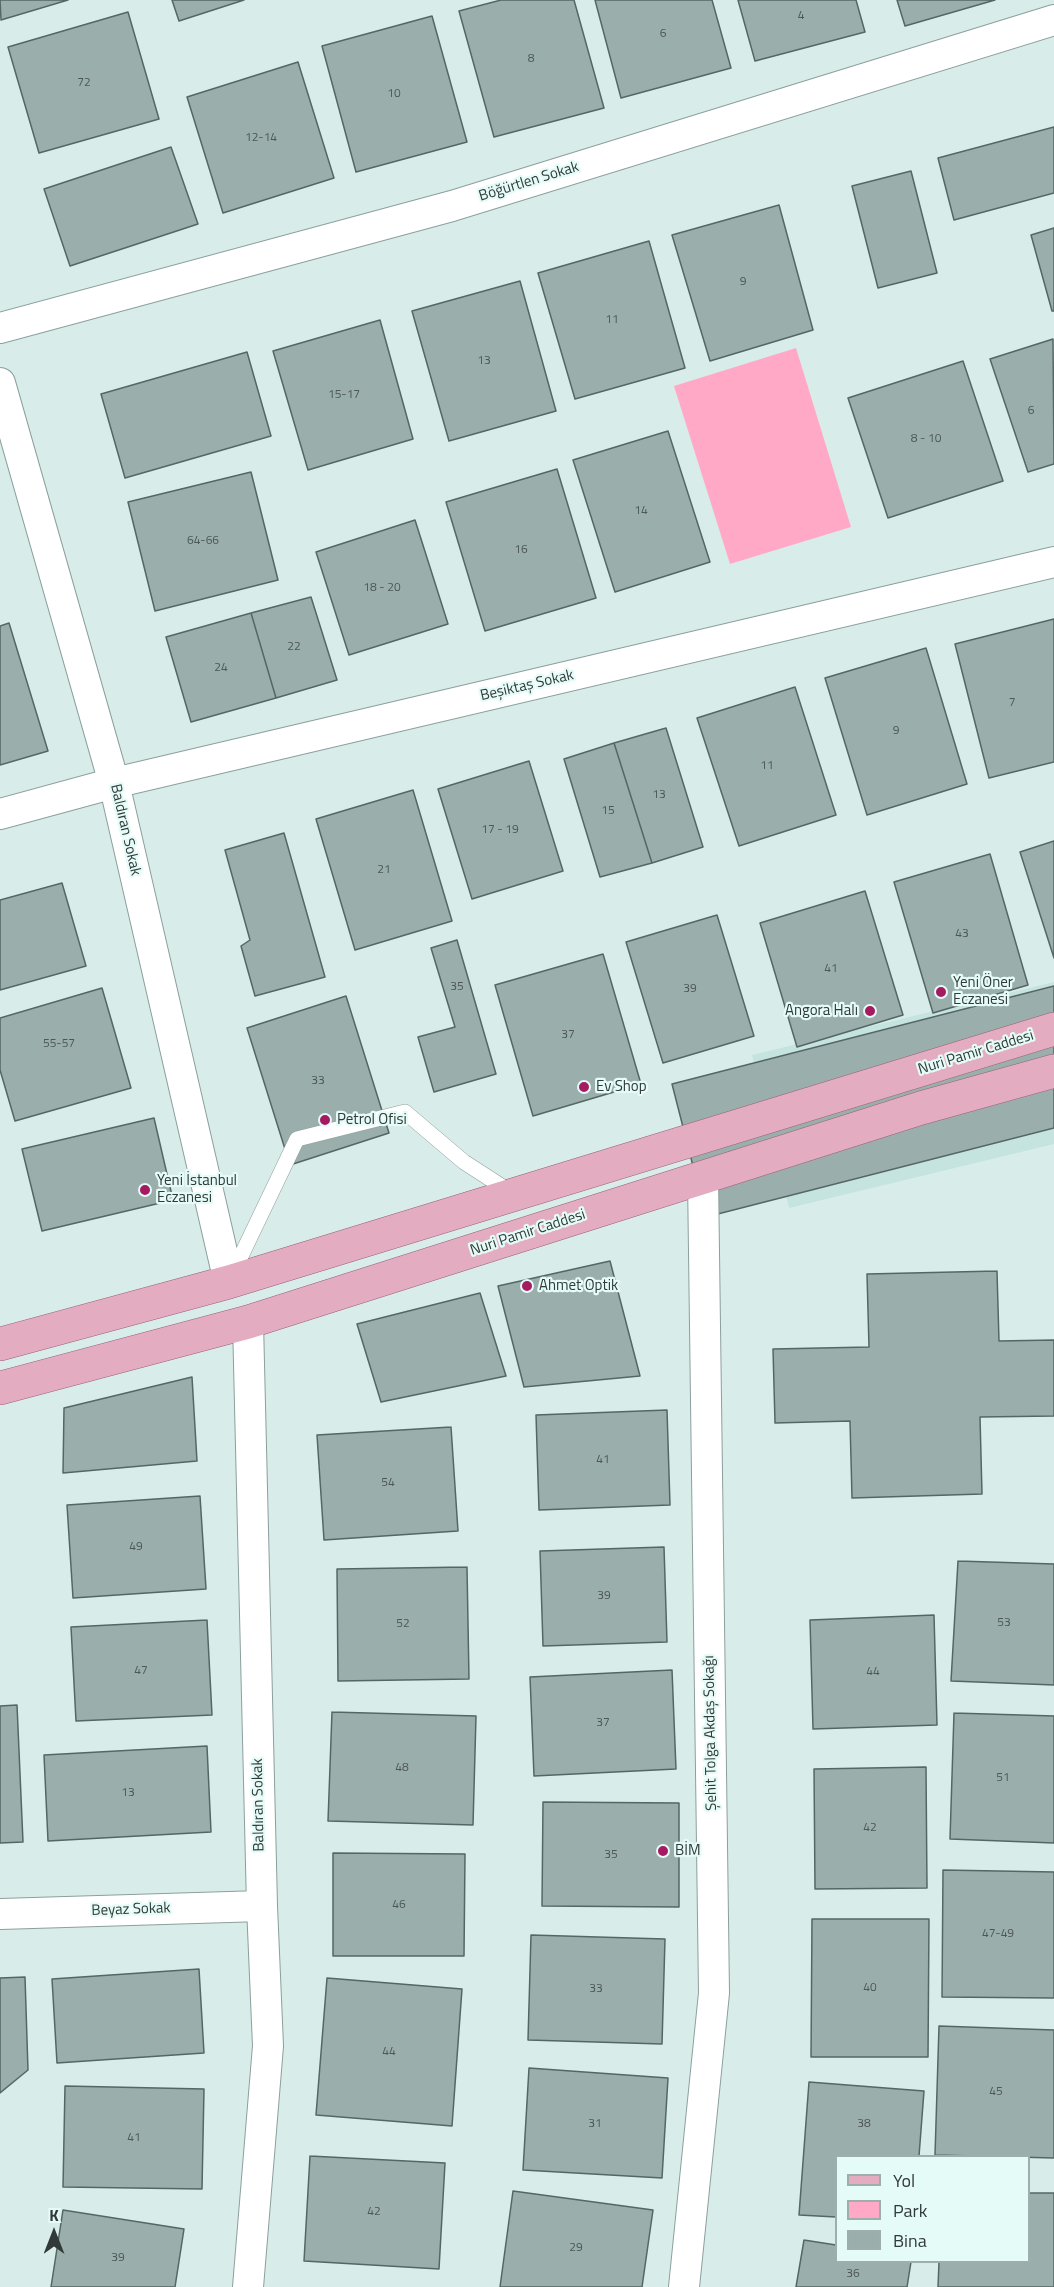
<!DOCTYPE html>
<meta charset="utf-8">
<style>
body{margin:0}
#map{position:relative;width:1054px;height:2287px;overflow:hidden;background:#d8edea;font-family:"Titillium Web",sans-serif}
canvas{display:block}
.legend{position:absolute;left:835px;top:2155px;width:195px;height:108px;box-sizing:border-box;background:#e5fbf7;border:2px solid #9daeab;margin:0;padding:8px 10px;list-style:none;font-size:18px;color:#323a39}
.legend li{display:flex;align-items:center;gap:12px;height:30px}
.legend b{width:30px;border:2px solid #9daeab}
.north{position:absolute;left:24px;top:2203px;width:60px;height:60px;-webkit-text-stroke:4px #e5fbf7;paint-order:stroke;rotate:0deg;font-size:16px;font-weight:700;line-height:24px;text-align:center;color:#323a39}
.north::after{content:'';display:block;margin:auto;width:21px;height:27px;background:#323a39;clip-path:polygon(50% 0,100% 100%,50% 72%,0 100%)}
</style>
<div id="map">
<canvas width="1054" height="2287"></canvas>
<ul class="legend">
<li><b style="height:8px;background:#e3acc1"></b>Yol</li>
<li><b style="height:16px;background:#ffa9c7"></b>Park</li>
<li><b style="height:16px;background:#9aaeab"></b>Bina</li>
</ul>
<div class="north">K</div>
</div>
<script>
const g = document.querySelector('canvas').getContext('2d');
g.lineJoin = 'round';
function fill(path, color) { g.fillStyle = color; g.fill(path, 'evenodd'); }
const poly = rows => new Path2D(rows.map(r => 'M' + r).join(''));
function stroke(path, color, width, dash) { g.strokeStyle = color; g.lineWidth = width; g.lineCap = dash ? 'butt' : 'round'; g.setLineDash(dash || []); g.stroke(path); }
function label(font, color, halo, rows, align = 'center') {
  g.font = font + ' "Titillium Web",sans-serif'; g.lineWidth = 4.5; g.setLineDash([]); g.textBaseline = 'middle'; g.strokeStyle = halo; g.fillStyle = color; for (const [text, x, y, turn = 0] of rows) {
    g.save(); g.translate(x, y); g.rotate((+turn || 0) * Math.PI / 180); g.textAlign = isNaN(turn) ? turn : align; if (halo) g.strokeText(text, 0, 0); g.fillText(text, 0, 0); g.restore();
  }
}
const built = poly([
 [1054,982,1054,1144,789,1208,752,1055]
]);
const green = poly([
 [796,348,851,527,730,564,674,386]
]);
const building = poly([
 [0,0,68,0,1,20,0,0],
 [172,0,244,0,179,21,172,0],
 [501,0,574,0,604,108,494,137,459,11,501,0],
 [595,0,712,0,731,68,621,98,595,0],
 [738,0,856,0,865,32,755,61,738,0],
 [897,0,995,0,905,26,897,0],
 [128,12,159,119,39,153,8,47,128,12],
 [432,16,467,142,356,172,322,46,432,16],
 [298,62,334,178,223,213,187,97,298,62],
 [1054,127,1054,193,954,220,938,158,1054,127],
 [171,147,198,224,70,266,44,189,171,147],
 [911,171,937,273,878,288,852,186,911,171],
 [779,205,813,330,710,361,672,235,779,205],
 [1054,228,1054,311,1052,311,1031,235,1054,228],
 [649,241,685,368,575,399,538,273,649,241],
 [520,281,556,411,449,441,412,311,520,281],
 [380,320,413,439,308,470,273,351,380,320],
 [1053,339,1054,464,1028,472,990,359,1053,339],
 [247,352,271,436,125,478,101,394,247,352],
 [963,361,1003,481,888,518,848,398,963,361],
 [668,431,710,562,615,592,573,460,668,431],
 [557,469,596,598,485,631,446,502,557,469],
 [251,472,278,580,155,611,128,502,251,472],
 [415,520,448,624,349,655,316,552,415,520],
 [311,597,337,680,276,698,251,613,311,597],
 [251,613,276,698,191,722,166,637,251,613],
 [1054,619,1054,762,989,778,955,644,1054,619],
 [9,623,48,751,0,765,0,626,9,623],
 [926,648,967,784,867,815,825,678,926,648],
 [795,687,836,815,739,846,697,718,795,687],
 [666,728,703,847,652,863,614,743,666,728],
 [614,743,652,863,600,877,564,759,614,743],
 [529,761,563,871,472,899,438,789,529,761],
 [413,790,452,921,355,950,316,819,413,790],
 [284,833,325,977,255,996,241,946,250,940,225,850,284,833],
 [1054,841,1054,958,1020,852,1054,841],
 [990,854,1028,985,933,1013,894,882,990,854],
 [62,883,86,966,0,990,0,900,62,883],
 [865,891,903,1015,797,1047,760,923,865,891],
 [717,915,754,1036,663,1063,626,942,717,915],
 [457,940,496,1074,434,1092,418,1037,455,1027,431,948,457,940],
 [603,954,641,1084,533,1116,495,985,603,954],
 [1054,986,1054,1128,706,1217,672,1084,1054,986],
 [102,988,131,1088,15,1121,0,1070,0,1018,102,988],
 [346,996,389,1133,290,1165,247,1028,346,996],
 [154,1118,173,1200,42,1231,22,1149,154,1118],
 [610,1261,640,1376,524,1387,498,1286,610,1261],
 [997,1271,999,1341,1054,1340,1054,1416,980,1417,982,1494,852,1498,850,1421,775,1423,773,1349,869,1347,867,1274,997,1271],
 [480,1293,506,1376,381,1402,357,1324,480,1293],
 [192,1377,197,1461,63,1473,64,1408,192,1377],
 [667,1410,670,1505,539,1510,536,1415,667,1410],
 [451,1427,458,1531,324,1540,317,1435,451,1427],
 [200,1496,206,1589,73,1598,67,1505,200,1496],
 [664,1547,667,1642,543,1646,540,1551,664,1547],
 [958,1561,1054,1564,1054,1685,951,1681,958,1561],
 [467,1567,469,1679,338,1681,337,1569,467,1567],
 [934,1615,937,1725,813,1729,810,1620,934,1615],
 [207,1620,212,1715,76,1721,71,1627,207,1620],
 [672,1670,676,1769,534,1776,530,1677,672,1670],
 [17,1705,23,1842,0,1843,0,1706,17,1705],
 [332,1712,476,1716,473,1825,328,1821,332,1712],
 [954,1713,1054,1716,1054,1843,950,1839,954,1713],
 [207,1746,211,1832,48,1841,44,1755,207,1746],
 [926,1767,927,1888,815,1889,814,1769,926,1767],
 [543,1802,679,1803,679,1907,542,1906,543,1802],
 [333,1853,465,1854,464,1956,333,1956,333,1853],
 [943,1870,1054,1872,1054,1998,942,1997,943,1870],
 [812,1919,929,1919,928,2057,811,2057,812,1919],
 [531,1935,665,1939,662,2044,528,2040,531,1935],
 [199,1969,204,2053,57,2063,52,1979,199,1969],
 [25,1977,28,2070,0,2093,0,1978,25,1977],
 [327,1978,462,1989,452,2126,316,2115,327,1978],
 [939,2026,1054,2030,1054,2158,935,2155,939,2026],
 [529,2068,668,2078,662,2178,523,2170,529,2068],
 [809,2082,924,2091,919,2156,836,2156,836,2217,799,2215,809,2082],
 [65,2086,204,2089,202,2189,63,2187,65,2086],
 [310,2156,445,2163,439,2269,304,2261,310,2156],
 [513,2191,653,2210,642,2287,500,2287,513,2191],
 [1028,2193,1054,2193,1054,2287,938,2287,939,2262,1028,2262,1028,2193],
 [63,2210,184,2229,175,2287,51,2287,63,2210],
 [804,2240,836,2245,836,2262,911,2262,907,2287,796,2287,804,2240]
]);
const service = poly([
 [231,1277,297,1139,405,1112,464,1162,512,1193]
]);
const minor = poly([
 [0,328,452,206,1054,20],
 [0,383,114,783,229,1282],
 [0,814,114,783,1054,562],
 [248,1322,262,1906,268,2046,248,2287],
 [0,1914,262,1906],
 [684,2287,714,1993,703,1178]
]);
const primary = poly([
 [0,1344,229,1282,1054,1029],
 [0,1388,248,1322,921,1108,1054,1071]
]);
const markers = [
 [941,992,6,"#a51a60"],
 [870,1011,6,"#a51a60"],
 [584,1087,6,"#a51a60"],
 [325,1120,6,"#a51a60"],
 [145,1190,6,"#a51a60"],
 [527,1286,6,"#a51a60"],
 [663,1851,6,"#a51a60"]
];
const numberNames = [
 ["4",801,16],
 ["6",663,34],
 ["8",531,59],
 ["72",84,83],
 ["10",394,94],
 ["12-14",261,138],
 ["9",743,282],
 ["11",612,320],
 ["13",484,361],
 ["15-17",344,395],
 ["6",1031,411],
 ["8 - 10",926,439],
 ["14",641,511],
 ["64-66",203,541],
 ["16",521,550],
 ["18 - 20",382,588],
 ["22",294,647],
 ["24",221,668],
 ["7",1012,703],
 ["9",896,731],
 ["11",767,766],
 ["13",659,795],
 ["15",608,811],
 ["17 - 19",500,830],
 ["21",384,870],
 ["43",962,934],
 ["41",831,969],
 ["35",457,987],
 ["39",690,989],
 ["37",568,1035],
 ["55-57",59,1044],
 ["33",318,1081],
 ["41",603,1460],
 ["54",388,1483],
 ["49",136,1547],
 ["39",604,1596],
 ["53",1004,1623],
 ["52",403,1624],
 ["47",141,1671],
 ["44",873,1672],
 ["37",603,1723],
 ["48",402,1768],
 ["51",1003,1778],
 ["13",128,1793],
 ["42",870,1828],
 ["35",611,1855],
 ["46",399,1905],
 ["47-49",998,1934],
 ["40",870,1988],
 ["33",596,1989],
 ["44",389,2052],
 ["45",996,2092],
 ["31",595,2124],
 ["38",864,2124],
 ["41",134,2138],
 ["42",374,2212],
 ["29",576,2248],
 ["39",118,2258],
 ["36",853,2274]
];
const streetNames = [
 ["Böğürtlen Sokak",529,182,-17],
 ["Beşiktaş Sokak",527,686,-13],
 ["Baldıran Sokak",125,830,77],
 ["Nuri Pamir Caddesi",976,1053,-17],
 ["Nuri Pamir Caddesi",528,1233,-18],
 ["Şehit Tolga Akdaş Sokağı",711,1733,-91],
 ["Baldıran Sokak",259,1805,-91],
 ["Beyaz Sokak",131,1910,-2]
];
const poiNames = [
 ["Yeni Öner",953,983],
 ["Eczanesi",953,1000],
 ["Angora Halı",858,1011,"right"],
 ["Ev Shop",596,1087],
 ["Petrol Ofisi",337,1120],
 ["Yeni İstanbul",157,1181],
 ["Eczanesi",157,1198],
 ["Ahmet Optik",539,1286],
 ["BİM",675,1851]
];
fill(built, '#c5e3df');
fill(green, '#ffa9c7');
fill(building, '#9aaeab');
stroke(building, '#556765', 1.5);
stroke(service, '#8c9f9d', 16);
stroke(minor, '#8c9f9d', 32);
stroke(primary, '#996077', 34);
stroke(service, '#fff', 15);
stroke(minor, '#fff', 30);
stroke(primary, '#e3acc1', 33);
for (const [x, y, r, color] of markers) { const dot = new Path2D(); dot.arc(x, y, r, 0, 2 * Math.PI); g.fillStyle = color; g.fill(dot); stroke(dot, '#e5fbf7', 2); }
label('12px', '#4c5756', null, numberNames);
label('15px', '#323a39', '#e5fbf7', streetNames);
label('15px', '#323a39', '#e5fbf7', poiNames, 'left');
</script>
